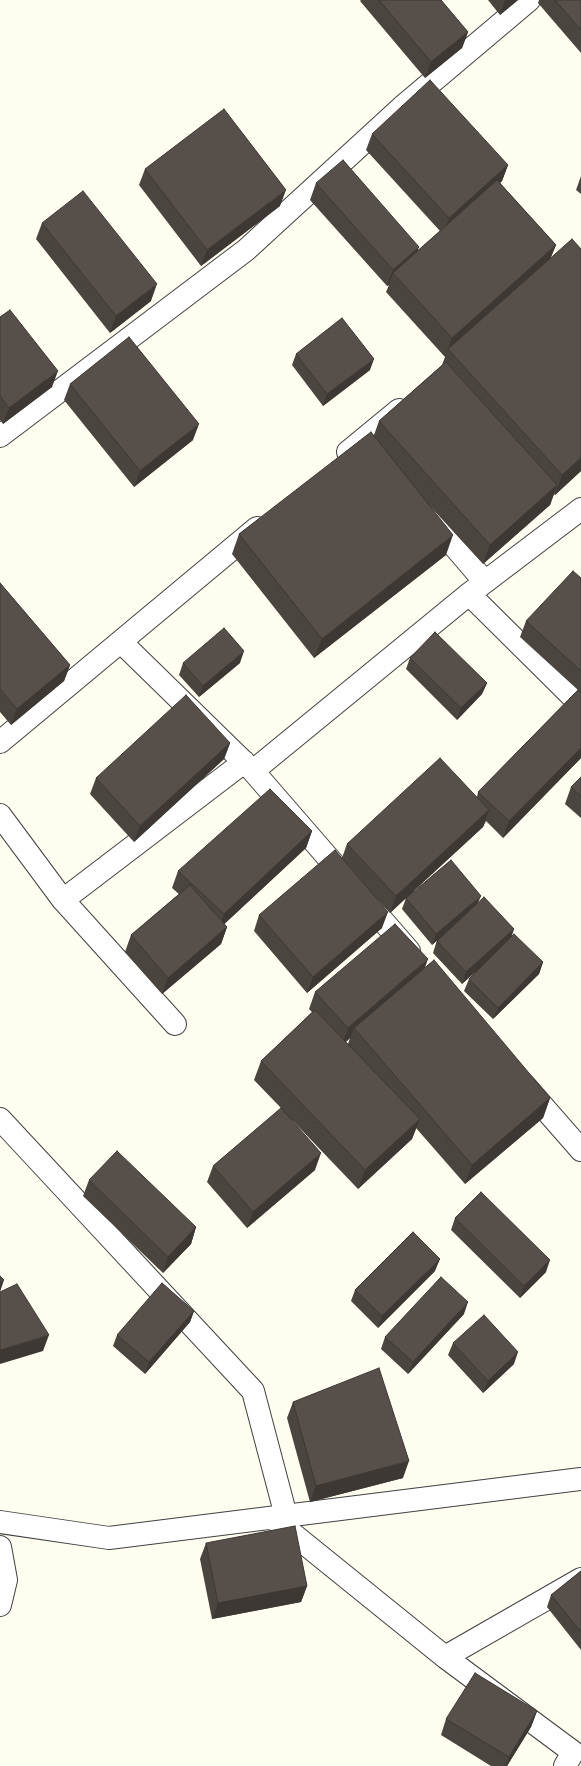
<!DOCTYPE html>
<style>
body{margin:0}
canvas{display:block;background:#fffdef}
</style>
<canvas width="581" height="1766"></canvas>
<script>
const g = document.querySelector('canvas').getContext('2d');
g.lineJoin = 'round';
const poly = rows => new Path2D(rows.map(r => 'M' + r).join(''));
function stroke(path, color, width, dash) { g.strokeStyle = color; g.lineWidth = width; g.lineCap = dash ? 'butt' : 'round'; g.setLineDash(dash || []); g.stroke(path); }
function fill(path, color) { g.fillStyle = color; g.fill(path, 'evenodd'); }
const minor = poly([
 [0,436,246,250,401,108,529,0],
 [348,452,399,410],
 [431,519,485,582],
 [469,594,581,705],
 [121,642,253,771,409,951],
 [0,742,257,528],
 [253,771,469,594,581,509],
 [0,815,63,900,175,1024],
 [63,900,244,762],
 [525,1086,581,1150],
 [0,1119,253,1391,286,1516],
 [273,1518,445,1657,573,1752,565,1766],
 [0,1522,109,1538,581,1479],
 [0,1547,6,1580,0,1605],
 [445,1657,581,1579]
]);
const wall = poly([
 [361,0,441,0,468,32,462,48,425,78,360,1],
 [488,0,518,0,500,15],
 [539,0,581,0,581,53,538,3],
 [372,134,508,165,502,181,500,183,556,245,551,257,581,471,555,495,554,494,550,505,483,564,429,505,446,555,314,658,232,554,239,534,374,435,379,421,442,365,445,357,386,292,389,285,387,286,310,200,316,183,418,250,440,231,366,150],
 [145,169,280,206,201,266,139,185],
 [581,176,581,194,576,190],
 [42,223,151,301,110,333,36,239],
 [0,317,52,387,3,424,0,420],
 [296,354,370,370,323,406,292,365],
 [70,384,193,440,134,487,64,400],
 [581,578,581,758,503,838,486,821,483,827,410,894,478,903,514,929,511,937,543,962,539,974,493,1019,464,991,469,979,484,964,462,984,433,953,437,940,432,945,402,909,406,898,390,913,373,895,382,928,307,993,254,931,259,915,342,858,347,844,477,797,478,792,578,690,520,637,526,621],
 [0,583,70,665,64,681,11,725,0,712],
 [410,658,487,683,482,694,457,720,406,669],
 [183,663,240,663,199,697,179,675],
 [230,743,224,759,134,842,90,794,96,778],
 [581,777,581,818,565,804,571,787],
 [312,831,306,848,224,924,227,927,221,944,162,994,125,952,131,935,179,894,172,888,178,871],
 [426,967,550,1098,543,1118,465,1184,416,1128,412,1139,358,1189,292,1120,315,1170,247,1228,207,1182,213,1166,281,1108,254,1080,261,1061,312,1012,309,1009,315,992],
 [350,1038,348,1044,346,1042],
 [89,1180,196,1227,191,1244,163,1273,83,1196],
 [455,1218,546,1272,520,1298,451,1230],
 [435,1271,378,1328,351,1301,355,1290],
 [194,1311,190,1322,145,1374,113,1346,117,1335],
 [464,1314,408,1374,381,1349,385,1337],
 [453,1343,514,1364,483,1393,448,1355],
 [293,1402,403,1478,310,1502,287,1418],
 [206,1543,307,1586,301,1602,212,1619,200,1559],
 [581,1571,581,1650,547,1607,551,1595],
 [537,1711,531,1727,507,1766,491,1766,441,1735,446,1719]
]);
const shadedWall = poly([
 [505,0,518,0,500,15],
 [468,32,462,48,425,78,431,62],
 [508,165,502,181,443,234,449,218],
 [286,190,280,206,201,266,207,250],
 [556,245,548,264,448,349,445,357,452,338],
 [419,247,413,263,393,273,389,285,387,286,393,270],
 [157,284,151,301,110,333,116,316],
 [374,359,370,370,323,406,327,394],
 [58,371,52,387,3,424,9,408],
 [199,424,193,440,134,487,140,471],
 [581,458,581,471,555,495,562,475],
 [557,485,550,505,483,564,490,545],
 [453,535,446,555,314,658,322,639],
 [244,651,240,663,199,697,203,686],
 [70,665,64,681,11,725,17,709],
 [487,683,482,694,457,720,461,708],
 [230,743,224,759,134,842,140,826],
 [581,748,581,758,503,838,509,821],
 [489,810,483,827,390,913,396,896],
 [312,831,306,848,218,930,224,914],
 [481,896,476,907,432,945,436,934],
 [388,912,382,928,307,993,313,977],
 [227,927,221,944,162,994,168,978],
 [514,929,510,941,462,984,466,972],
 [428,959,422,976,354,1028,350,1038,342,1045,348,1028],
 [543,962,539,974,493,1019,498,1008],
 [550,1098,543,1118,465,1184,472,1165],
 [420,1119,412,1139,358,1189,365,1170],
 [321,1153,315,1170,247,1228,253,1212],
 [196,1227,191,1244,163,1273,168,1257],
 [440,1259,435,1271,378,1328,382,1316],
 [550,1260,546,1272,520,1298,524,1286],
 [4,1280,0,1292,0,1282],
 [468,1302,464,1314,408,1374,413,1362],
 [194,1311,190,1322,145,1374,149,1362],
 [49,1335,43,1351,0,1364,0,1350],
 [518,1352,514,1364,483,1393,488,1381],
 [409,1461,403,1478,310,1502,316,1486],
 [307,1586,301,1602,212,1619,218,1603],
 [537,1711,531,1727,507,1766,505,1766,509,1757]
]);
const building = poly([
 [379,0,441,0,468,32,431,62,379,0],
 [555,0,581,0,581,30,555,0],
 [430,80,508,165,449,218,372,134,430,80],
 [224,109,286,190,207,250,145,169,224,109],
 [343,160,419,247,393,270,316,183,343,160],
 [497,180,556,245,452,338,393,273,497,180],
 [83,191,157,284,116,316,42,223,83,191],
 [572,239,581,249,581,458,562,475,448,349,572,239],
 [10,310,58,371,9,408,0,396,0,317,10,310],
 [342,318,374,359,327,394,296,354,342,318],
 [129,337,199,424,140,471,70,384,129,337],
 [446,362,557,485,490,545,379,421,446,362],
 [371,432,453,535,322,639,239,534,371,432],
 [573,571,581,578,581,671,526,621,573,571],
 [0,583,70,665,17,709,0,689,0,583],
 [224,628,244,651,203,686,183,663,224,628],
 [435,632,487,683,461,708,410,658,435,632],
 [578,690,581,693,581,748,509,821,478,792,578,690],
 [186,695,230,743,140,826,96,778,186,695],
 [440,758,489,810,396,896,347,844,440,758],
 [581,777,581,796,571,787,581,777],
 [270,789,312,831,224,914,178,871,270,789],
 [335,850,388,912,313,977,259,915,335,850],
 [451,860,481,896,436,934,406,898,451,860],
 [190,885,227,927,168,978,131,935,190,885],
 [484,897,514,929,466,972,437,941,484,897],
 [395,924,428,959,348,1028,315,992,395,924],
 [514,934,543,962,498,1008,469,979,514,934],
 [434,960,550,1098,472,1165,354,1028,434,960],
 [315,1010,420,1119,365,1170,261,1061,315,1010],
 [281,1108,321,1153,253,1212,213,1166,281,1108],
 [117,1151,196,1227,168,1257,89,1180,117,1151],
 [481,1192,550,1260,524,1286,455,1218,481,1192],
 [413,1232,440,1259,382,1316,355,1290,413,1232],
 [0,1276,4,1280,0,1282,0,1276],
 [441,1277,468,1302,413,1362,385,1337,441,1277],
 [162,1283,194,1311,149,1362,117,1335,162,1283],
 [17,1284,49,1335,0,1350,0,1292,17,1284],
 [484,1315,518,1352,488,1381,453,1343,484,1315],
 [379,1368,409,1461,316,1486,293,1402,379,1368],
 [295,1526,307,1586,218,1603,206,1543,295,1526],
 [581,1571,581,1632,551,1595,581,1571],
 [475,1673,537,1711,509,1757,446,1719,475,1673]
]);
stroke(minor, '#414141', 24);
stroke(minor, '#fff', 22);
fill(wall, '#4b4540');
fill(shadedWall, '#3d3834');
fill(building, '#57504a');
stroke(building, '#3d3834', 1);
</script>
